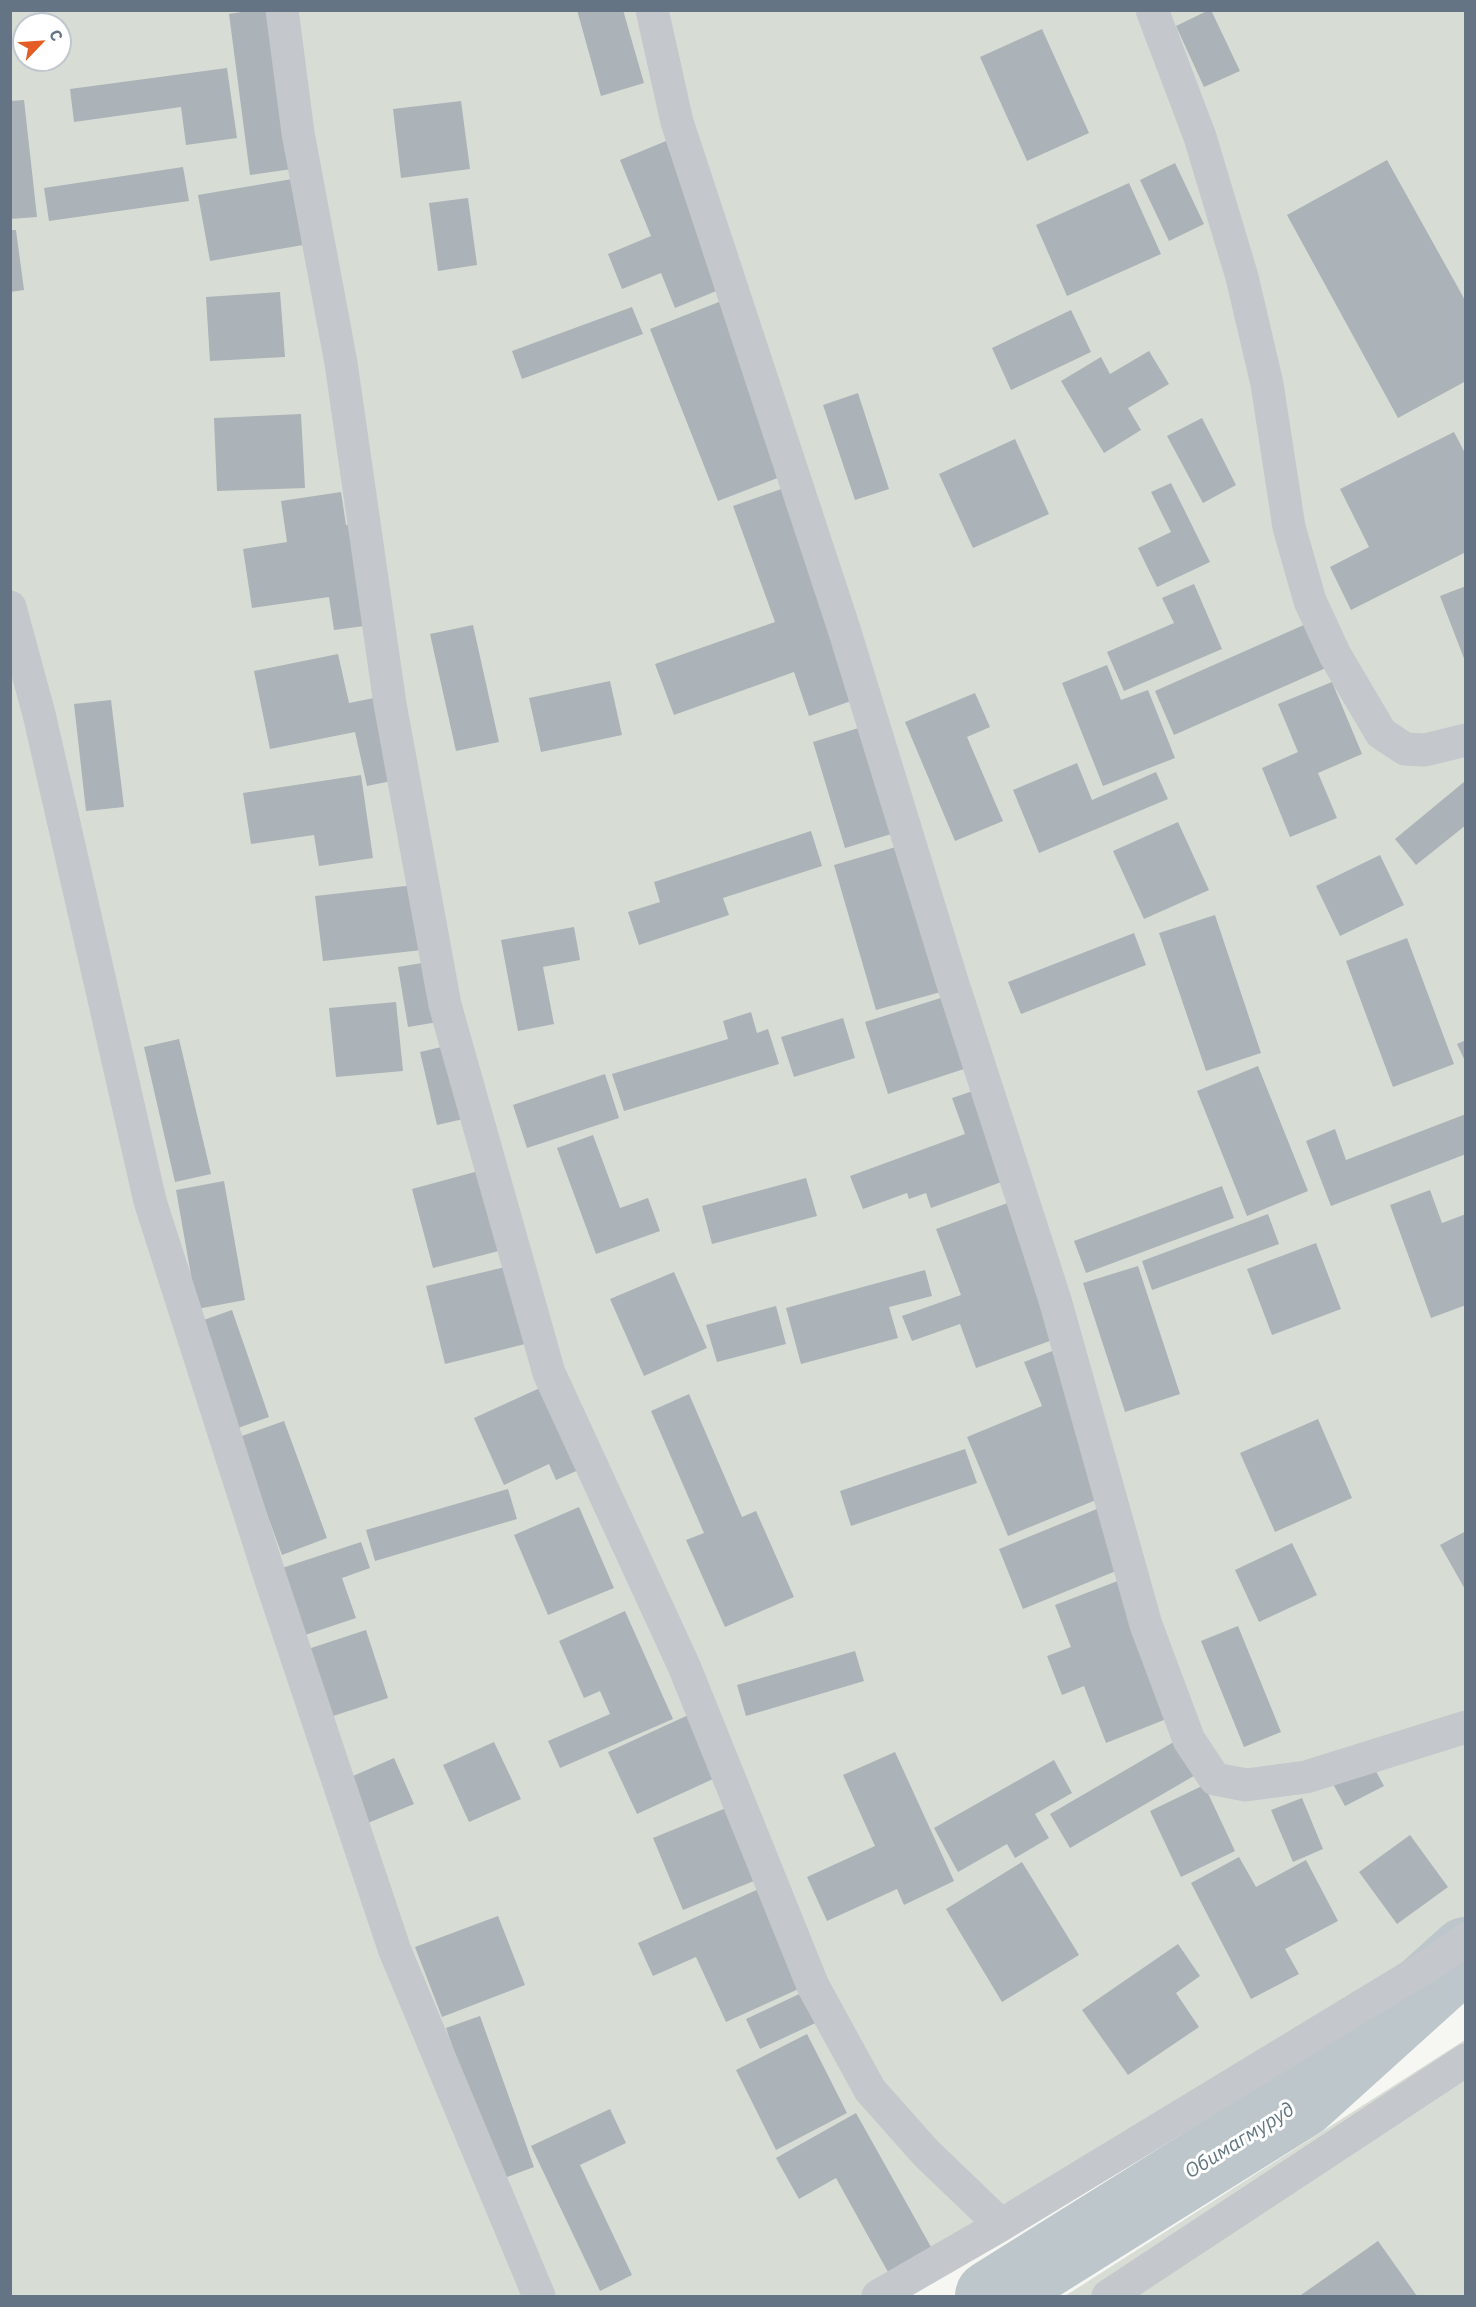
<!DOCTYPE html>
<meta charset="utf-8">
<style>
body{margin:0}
#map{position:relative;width:1476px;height:2307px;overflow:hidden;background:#f6f6f3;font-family:"IBM Plex Sans",sans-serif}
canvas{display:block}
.frame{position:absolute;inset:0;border:12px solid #657484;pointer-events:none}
.north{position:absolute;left:12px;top:12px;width:60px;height:60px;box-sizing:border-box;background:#fff;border:2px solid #c1c7ce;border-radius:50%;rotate:65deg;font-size:16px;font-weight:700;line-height:24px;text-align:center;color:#657484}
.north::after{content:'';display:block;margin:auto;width:21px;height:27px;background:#e45d25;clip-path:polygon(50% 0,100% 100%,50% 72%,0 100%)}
</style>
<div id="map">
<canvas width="1476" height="2307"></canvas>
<div class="frame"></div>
<div class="north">С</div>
</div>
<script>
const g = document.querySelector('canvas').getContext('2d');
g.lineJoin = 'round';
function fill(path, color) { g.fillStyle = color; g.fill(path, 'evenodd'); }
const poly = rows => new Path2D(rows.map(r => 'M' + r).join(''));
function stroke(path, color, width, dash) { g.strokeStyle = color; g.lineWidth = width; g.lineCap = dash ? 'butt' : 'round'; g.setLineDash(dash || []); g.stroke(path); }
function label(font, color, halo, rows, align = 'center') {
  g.font = font + ' "IBM Plex Sans",sans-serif'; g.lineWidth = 6; g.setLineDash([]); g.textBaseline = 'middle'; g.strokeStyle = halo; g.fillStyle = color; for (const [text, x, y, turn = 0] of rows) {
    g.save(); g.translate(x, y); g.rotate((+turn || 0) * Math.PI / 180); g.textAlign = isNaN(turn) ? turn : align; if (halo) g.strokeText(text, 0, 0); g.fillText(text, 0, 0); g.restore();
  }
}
const green = poly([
 [11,11,1465,11,1465,1939,878,2296,11,2296],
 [24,24,60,24,60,60,24,60],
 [1465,2040,1465,2296,1065,2296]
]);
const river = poly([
 [991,2296,1301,2102,1466,1953]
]);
const building = poly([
 [254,10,278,10,299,168,250,175,229,14],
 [577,10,623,10,644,83,601,96],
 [1209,10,1211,10,1240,71,1204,87,1176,26],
 [1042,29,1089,133,1027,161,980,57],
 [227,68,237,138,186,145,181,107,74,122,70,89],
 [24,100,37,217,10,219,10,101],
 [461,101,470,169,401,178,393,109],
 [666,141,726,287,675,308,661,273,622,289,608,254,651,236,620,160],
 [1387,160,1466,302,1466,381,1398,418,1287,215],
 [1175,163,1204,224,1169,241,1140,180],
 [183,167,189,201,49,221,44,188],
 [298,178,309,244,210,261,198,195],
 [1129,183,1161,254,1067,296,1036,225],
 [468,198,477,265,438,271,429,203],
 [10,230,16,230,24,290,10,292],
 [280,292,285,357,210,361,206,297],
 [724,300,793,472,718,501,650,329],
 [632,307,643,334,522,379,512,351],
 [1071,310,1091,352,1011,390,992,348],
 [1149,351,1169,384,1128,408,1141,430,1104,453,1061,381,1101,357,1110,374],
 [858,393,889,489,855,500,823,405],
 [301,414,305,488,217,491,214,418],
 [1202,418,1236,485,1203,503,1167,436],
 [1454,432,1466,455,1466,552,1351,610,1330,567,1369,547,1340,489],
 [1015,439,1049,514,973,548,939,474],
 [1171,483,1210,562,1157,587,1138,548,1171,532,1151,492],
 [787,487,862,697,809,716,794,672,674,715,655,664,775,622,733,506],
 [341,492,346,525,357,523,372,625,334,630,329,597,252,608,243,549,287,542,281,501],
 [1194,584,1222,649,1124,691,1107,652,1174,623,1162,598],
 [1466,586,1466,661,1465,661,1440,596],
 [1315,620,1335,664,1174,735,1155,691],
 [473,625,499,742,456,751,430,634],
 [338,654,349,703,384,696,401,779,367,786,355,732,270,749,254,671],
 [1107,665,1121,700,1148,690,1175,758,1103,786,1062,683],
 [610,681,622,735,541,752,529,698],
 [1332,682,1362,754,1318,773,1337,818,1290,837,1262,768,1298,752,1278,704],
 [975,693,990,727,967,737,1003,821,955,841,905,722],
 [111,700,124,807,86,811,74,704],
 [865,726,898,832,845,848,813,742],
 [1077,763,1092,800,1156,772,1168,799,1039,853,1013,790],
 [361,775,373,858,319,866,314,835,251,844,243,793],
 [1464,782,1466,825,1416,865,1395,839],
 [1178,822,1209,890,1144,919,1113,851],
 [811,831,822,866,723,898,729,915,639,945,628,912,660,902,654,882],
 [906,844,948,990,876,1010,834,865],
 [1380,855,1404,905,1340,936,1316,886],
 [433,883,440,948,323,961,315,896],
 [1215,915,1261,1053,1206,1071,1159,933],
 [574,927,580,960,543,967,554,1024,518,1031,501,940],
 [1134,933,1146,965,1021,1014,1008,982],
 [1407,938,1454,1064,1393,1087,1346,961],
 [446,959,456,1019,408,1027,398,967],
 [950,995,973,1066,888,1094,865,1022],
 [396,1002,403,1071,336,1077,329,1008],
 [751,1012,757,1033,768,1029,779,1064,624,1111,612,1074,728,1039,723,1021],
 [843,1018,855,1058,794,1077,781,1037],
 [179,1039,211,1174,175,1182,144,1047],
 [1466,1040,1466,1063,1457,1044],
 [463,1042,481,1115,437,1125,420,1052],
 [1258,1066,1308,1191,1247,1216,1197,1091],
 [605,1074,619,1118,527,1148,513,1105],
 [982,1088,1015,1177,931,1208,926,1193,909,1199,907,1193,863,1209,850,1176,965,1134,952,1098],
 [1466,1114,1466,1154,1331,1206,1306,1141,1335,1129,1346,1160],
 [593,1135,620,1208,648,1198,660,1231,596,1254,557,1148],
 [497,1166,518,1246,433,1268,412,1189],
 [806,1178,817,1216,712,1244,702,1206],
 [224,1181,245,1300,197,1309,176,1190],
 [1222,1186,1234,1218,1086,1273,1074,1241],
 [1430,1190,1442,1223,1466,1214,1466,1305,1431,1318,1390,1205],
 [1016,1200,1066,1335,976,1368,960,1324,912,1341,902,1316,961,1295,936,1229],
 [1268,1214,1279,1244,1152,1290,1142,1261],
 [1316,1243,1341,1309,1272,1335,1247,1269],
 [526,1262,545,1339,445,1364,426,1286],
 [1138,1266,1180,1394,1125,1412,1083,1283],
 [925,1270,932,1296,889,1307,898,1338,801,1364,786,1308],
 [674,1272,707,1348,644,1376,610,1299],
 [776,1306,786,1344,717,1362,706,1325],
 [232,1310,269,1417,235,1429,198,1322],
 [1060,1348,1118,1491,1008,1536,967,1437,1042,1406,1024,1362],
 [564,1377,601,1460,556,1480,549,1464,504,1485,474,1418],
 [689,1394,742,1517,756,1511,794,1597,725,1627,686,1540,704,1533,651,1411],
 [1318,1419,1352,1498,1275,1532,1240,1453],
 [284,1421,327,1538,282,1555,239,1437],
 [965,1449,977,1483,851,1526,840,1491],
 [508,1489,517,1519,375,1561,366,1530],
 [1109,1504,1133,1564,1023,1609,999,1549],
 [579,1507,614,1588,548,1615,514,1535],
 [1466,1531,1466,1591,1440,1545],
 [361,1542,370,1568,342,1578,356,1618,302,1636,279,1569],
 [1292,1543,1317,1595,1259,1622,1235,1570],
 [1136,1574,1189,1710,1106,1743,1084,1686,1062,1695,1047,1656,1071,1647,1055,1605],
 [625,1611,673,1719,560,1768,548,1741,610,1714,600,1691,584,1698,559,1641],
 [1238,1626,1281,1732,1244,1747,1201,1641],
 [366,1630,388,1698,327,1718,305,1650],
 [855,1651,864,1681,746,1716,737,1685],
 [697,1711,726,1773,637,1814,608,1752],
 [1184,1736,1204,1770,1070,1848,1050,1814],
 [494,1742,521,1799,469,1822,443,1765],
 [895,1752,954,1881,904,1905,897,1889,827,1921,807,1877,875,1846,843,1775],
 [1366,1753,1384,1786,1345,1806,1327,1773],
 [394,1758,414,1804,363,1825,344,1780],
 [1054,1760,1072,1793,1035,1814,1049,1838,1015,1858,1007,1844,958,1872,934,1828],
 [1204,1785,1235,1851,1181,1877,1150,1811],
 [1302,1798,1323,1849,1293,1862,1271,1810],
 [731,1806,761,1878,683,1910,653,1838],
 [1410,1835,1448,1887,1397,1924,1359,1872],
 [1239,1857,1256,1887,1306,1860,1338,1921,1285,1949,1299,1974,1251,1999,1191,1883],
 [1022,1862,1079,1955,1002,2002,946,1909],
 [761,1888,805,1986,726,2022,696,1957,653,1976,638,1943],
 [498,1916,525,1985,442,2017,415,1947],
 [1178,1944,1200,1976,1176,1993,1199,2027,1128,2075,1082,2010],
 [810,1989,824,2019,760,2049,746,2019],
 [480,2016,534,2167,499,2180,446,2028],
 [807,2034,847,2113,776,2150,736,2070],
 [610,2109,626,2143,580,2165,632,2275,600,2291,531,2146],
 [856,2113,931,2247,888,2272,836,2178,799,2199,776,2158],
 [1378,2241,1417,2296,1302,2296,1301,2295]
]);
const minor = poly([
 [282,10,298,133,341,363,390,704,445,1005,549,1373,684,1666,813,1986,870,2090,926,2153,1001,2225,1434,1962,1466,1939],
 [652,10,677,122,844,629,952,981,1055,1300,1146,1625,1189,1740,1215,1779,1246,1785,1306,1777,1466,1727],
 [1152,10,1200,137,1242,277,1267,384,1289,527,1310,601,1335,655,1381,733,1405,749,1425,750,1466,740],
 [10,607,39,714,150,1201,271,1580,395,1951,539,2296],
 [878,2296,1001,2225],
 [1108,2296,1466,2060]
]);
const waterNames = [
 ["Обимагмуруд",1240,2141,-32]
];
fill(green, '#d7ddd4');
stroke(river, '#bcc6cb', 72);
fill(building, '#abb2b8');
stroke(minor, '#c4c7cb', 33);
label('italic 20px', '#617680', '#fff', waterNames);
</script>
